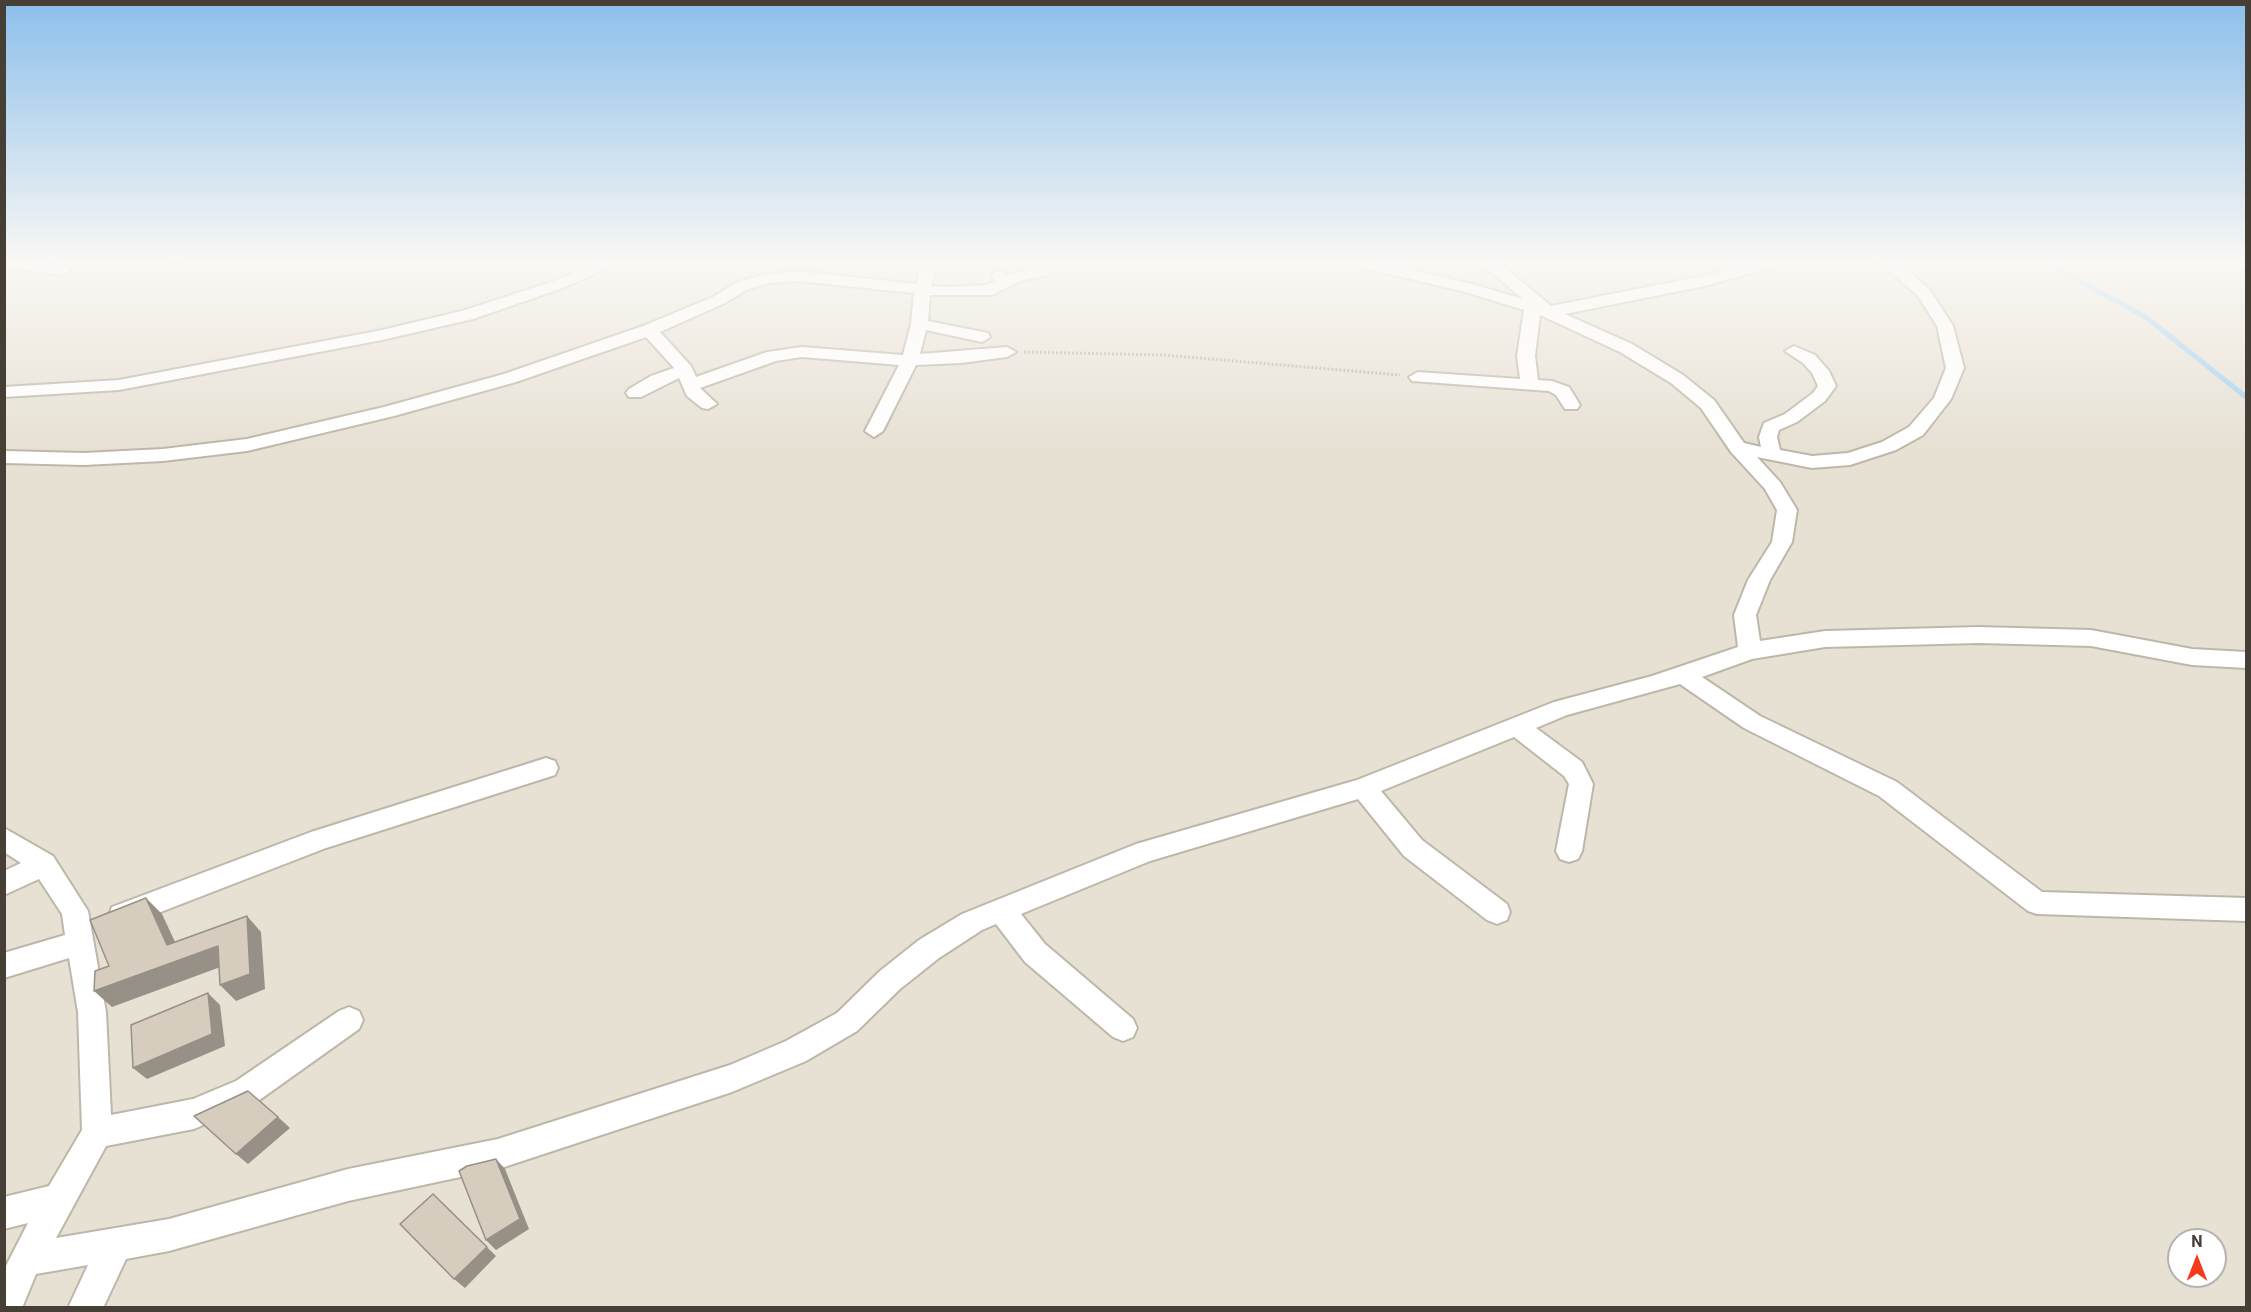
<!DOCTYPE html>
<style>
body{margin:0}
#map{position:relative;width:2251px;height:1312px;overflow:hidden;background:#f3efe6;font-family:Roboto,sans-serif}
canvas{display:block}
.frame{position:absolute;inset:0;border:6px solid #453f36;pointer-events:none}
.north{position:absolute;left:2167px;top:1228px;width:60px;height:60px;box-sizing:border-box;background:#fff;border:2px solid #b5b2af;border-radius:50%;rotate:0deg;font-size:16px;font-weight:700;line-height:24px;text-align:center;color:#453f36}
.north::after{content:'';display:block;margin:auto;width:21px;height:27px;background:#f53a1b;clip-path:polygon(50% 0,100% 100%,50% 72%,0 100%)}
</style>
<div id="map">
<canvas width="2251" height="1312"></canvas>
<div class="frame"></div>
<div class="north">N</div>
</div>
<script>
const g = document.querySelector('canvas').getContext('2d');
g.lineJoin = 'round';
function fill(path, color) { g.fillStyle = color; g.fill(path, 'evenodd'); }
const poly = rows => new Path2D(rows.map(r => 'M' + r).join(''));
function stroke(path, color, width, dash) { g.strokeStyle = color; g.lineWidth = width; g.lineCap = dash ? 'butt' : 'round'; g.setLineDash(dash || []); g.stroke(path); }
const residential = poly([
 [5,261,2246,261,2246,1307,5,1308],
 [2179,1240,2215,1240,2215,1276,2179,1276]
]);
const stream = poly([
 [2044,261,2147,318,2246,397]
]);
const path = poly([
 [1024,352,1163,355,1400,375]
]);
const minor = poly([
 [4,261,32,261,63,265,71,270,63,275,4,267,4,261],
 [602,261,624,261,563,288,473,319,382,340,119,390,4,397,4,387,119,380,382,330,462,311,551,282,602,261],
 [922,261,938,261,931,286,945,287,988,285,995,281,992,276,994,273,1000,271,1007,275,1042,267,1050,272,1048,275,1020,281,992,295,930,295,928,321,988,333,990,337,982,342,926,330,920,354,1007,347,1016,352,1007,357,961,363,916,365,883,431,874,437,865,431,899,365,802,357,776,361,700,388,717,404,708,409,702,408,687,396,679,378,641,397,629,397,626,393,629,389,651,376,674,368,646,337,516,382,394,416,247,451,163,461,84,465,4,463,4,451,84,453,163,449,247,439,384,407,504,374,643,326,713,297,736,283,761,275,798,271,916,284,922,261],
 [798,281,914,293,911,324,903,355,802,347,767,352,696,377,691,366,660,332,725,303,748,289,769,283,798,281],
 [1344,261,1373,261,1472,284,1523,299,1491,272,1470,261,1492,261,1503,266,1551,306,1703,276,1761,261,1787,261,1785,264,1704,286,1565,314,1632,344,1683,375,1714,400,1744,443,1761,447,1759,437,1764,423,1785,414,1813,393,1818,386,1812,373,1803,363,1785,351,1794,346,1815,355,1829,371,1836,386,1825,401,1797,422,1779,430,1777,437,1780,450,1812,456,1848,453,1882,442,1909,427,1934,398,1946,368,1937,326,1918,296,1878,261,1896,261,1930,290,1953,326,1964,368,1951,399,1923,435,1896,450,1850,465,1812,468,1757,457,1780,482,1797,510,1792,542,1770,580,1756,615,1760,641,1825,631,1979,627,2091,630,2192,649,2246,652,2246,668,2192,665,2091,646,1979,643,1825,647,1752,659,1702,677,1760,716,1897,782,2042,892,2246,898,2246,921,2037,914,2028,911,1879,796,1744,728,1680,684,1567,715,1536,728,1582,762,1593,784,1582,851,1578,859,1569,862,1560,859,1556,851,1569,784,1564,776,1514,737,1381,791,1422,840,1507,904,1510,912,1507,920,1497,924,1487,920,1404,856,1358,799,1150,861,1021,914,1045,944,1133,1019,1137,1028,1133,1037,1123,1041,1113,1037,1025,962,996,924,982,930,939,958,900,989,857,1031,806,1061,732,1092,498,1169,348,1201,169,1251,126,1259,103,1308,68,1308,88,1265,36,1274,22,1308,4,1308,4,1270,28,1223,4,1229,4,1197,49,1186,82,1130,78,1012,69,958,4,978,4,953,65,935,62,914,39,879,4,895,4,871,21,863,4,852,4,828,53,856,88,911,106,1012,111,1115,193,1099,236,1081,339,1011,349,1007,359,1011,363,1020,359,1029,258,1101,194,1129,106,1146,56,1238,169,1219,348,1169,498,1139,730,1065,786,1041,837,1013,880,971,919,940,962,914,1136,844,1357,780,1554,702,1652,676,1738,647,1734,615,1748,580,1772,542,1777,510,1765,489,1731,452,1701,408,1671,383,1620,352,1540,315,1535,356,1538,380,1552,381,1569,387,1580,405,1577,409,1565,409,1556,395,1549,391,1412,381,1409,377,1418,372,1520,379,1517,356,1524,310,1462,291,1346,264,1344,261],
 [2231,261,2246,261,2246,271,2240,269,2231,261],
 [546,758,555,761,558,768,555,775,326,848,122,927,112,923,109,915,112,907,311,832,546,758]
]);
const wall = poly([
 [164,261,188,261,185,265,171,265]
]);
const shadedWall = poly([
 [146,898,162,914,183,959,218,946,234,962,112,1007,94,991,167,945],
 [247,916,261,932,265,989,236,1001,220,985],
 [208,993,220,1005,225,1046,147,1079,133,1068],
 [278,1117,290,1128,248,1164,236,1154],
 [496,1159,505,1169,529,1229,496,1250,486,1240],
 [443,1204,496,1256,465,1288,454,1279]
]);
const building = poly([
 [146,898,167,945,247,916,250,974,220,985,218,946,94,991,95,971,109,966,90,920,146,898],
 [208,993,212,1034,133,1068,131,1025,208,993],
 [248,1091,278,1117,236,1154,194,1116,248,1091],
 [496,1159,520,1219,486,1240,459,1171,467,1166,496,1159],
 [433,1194,487,1247,454,1279,400,1224,433,1194]
]);
fill(residential, '#e7e1d4');
stroke(stream, '#a3d0ef', 5);
stroke(minor, '#beb7a9', 4);
stroke(path, '#bfb29b', 3, [2, 2]);
fill(minor, '#fff');
fill(wall, '#b9b0a4');
fill(shadedWall, '#969086');
fill(building, '#d7cdbf');
stroke(building, '#969086', 1.5);
const sky = g.createLinearGradient(0, 0, 0, 445);
sky.addColorStop(0, '#8cbfeb');
sky.addColorStop(0.59, '#faf8f4');
sky.addColorStop(1, '#faf8f400');
g.fillStyle = sky;
g.fillRect(0, 0, 2251, 445);
</script>
